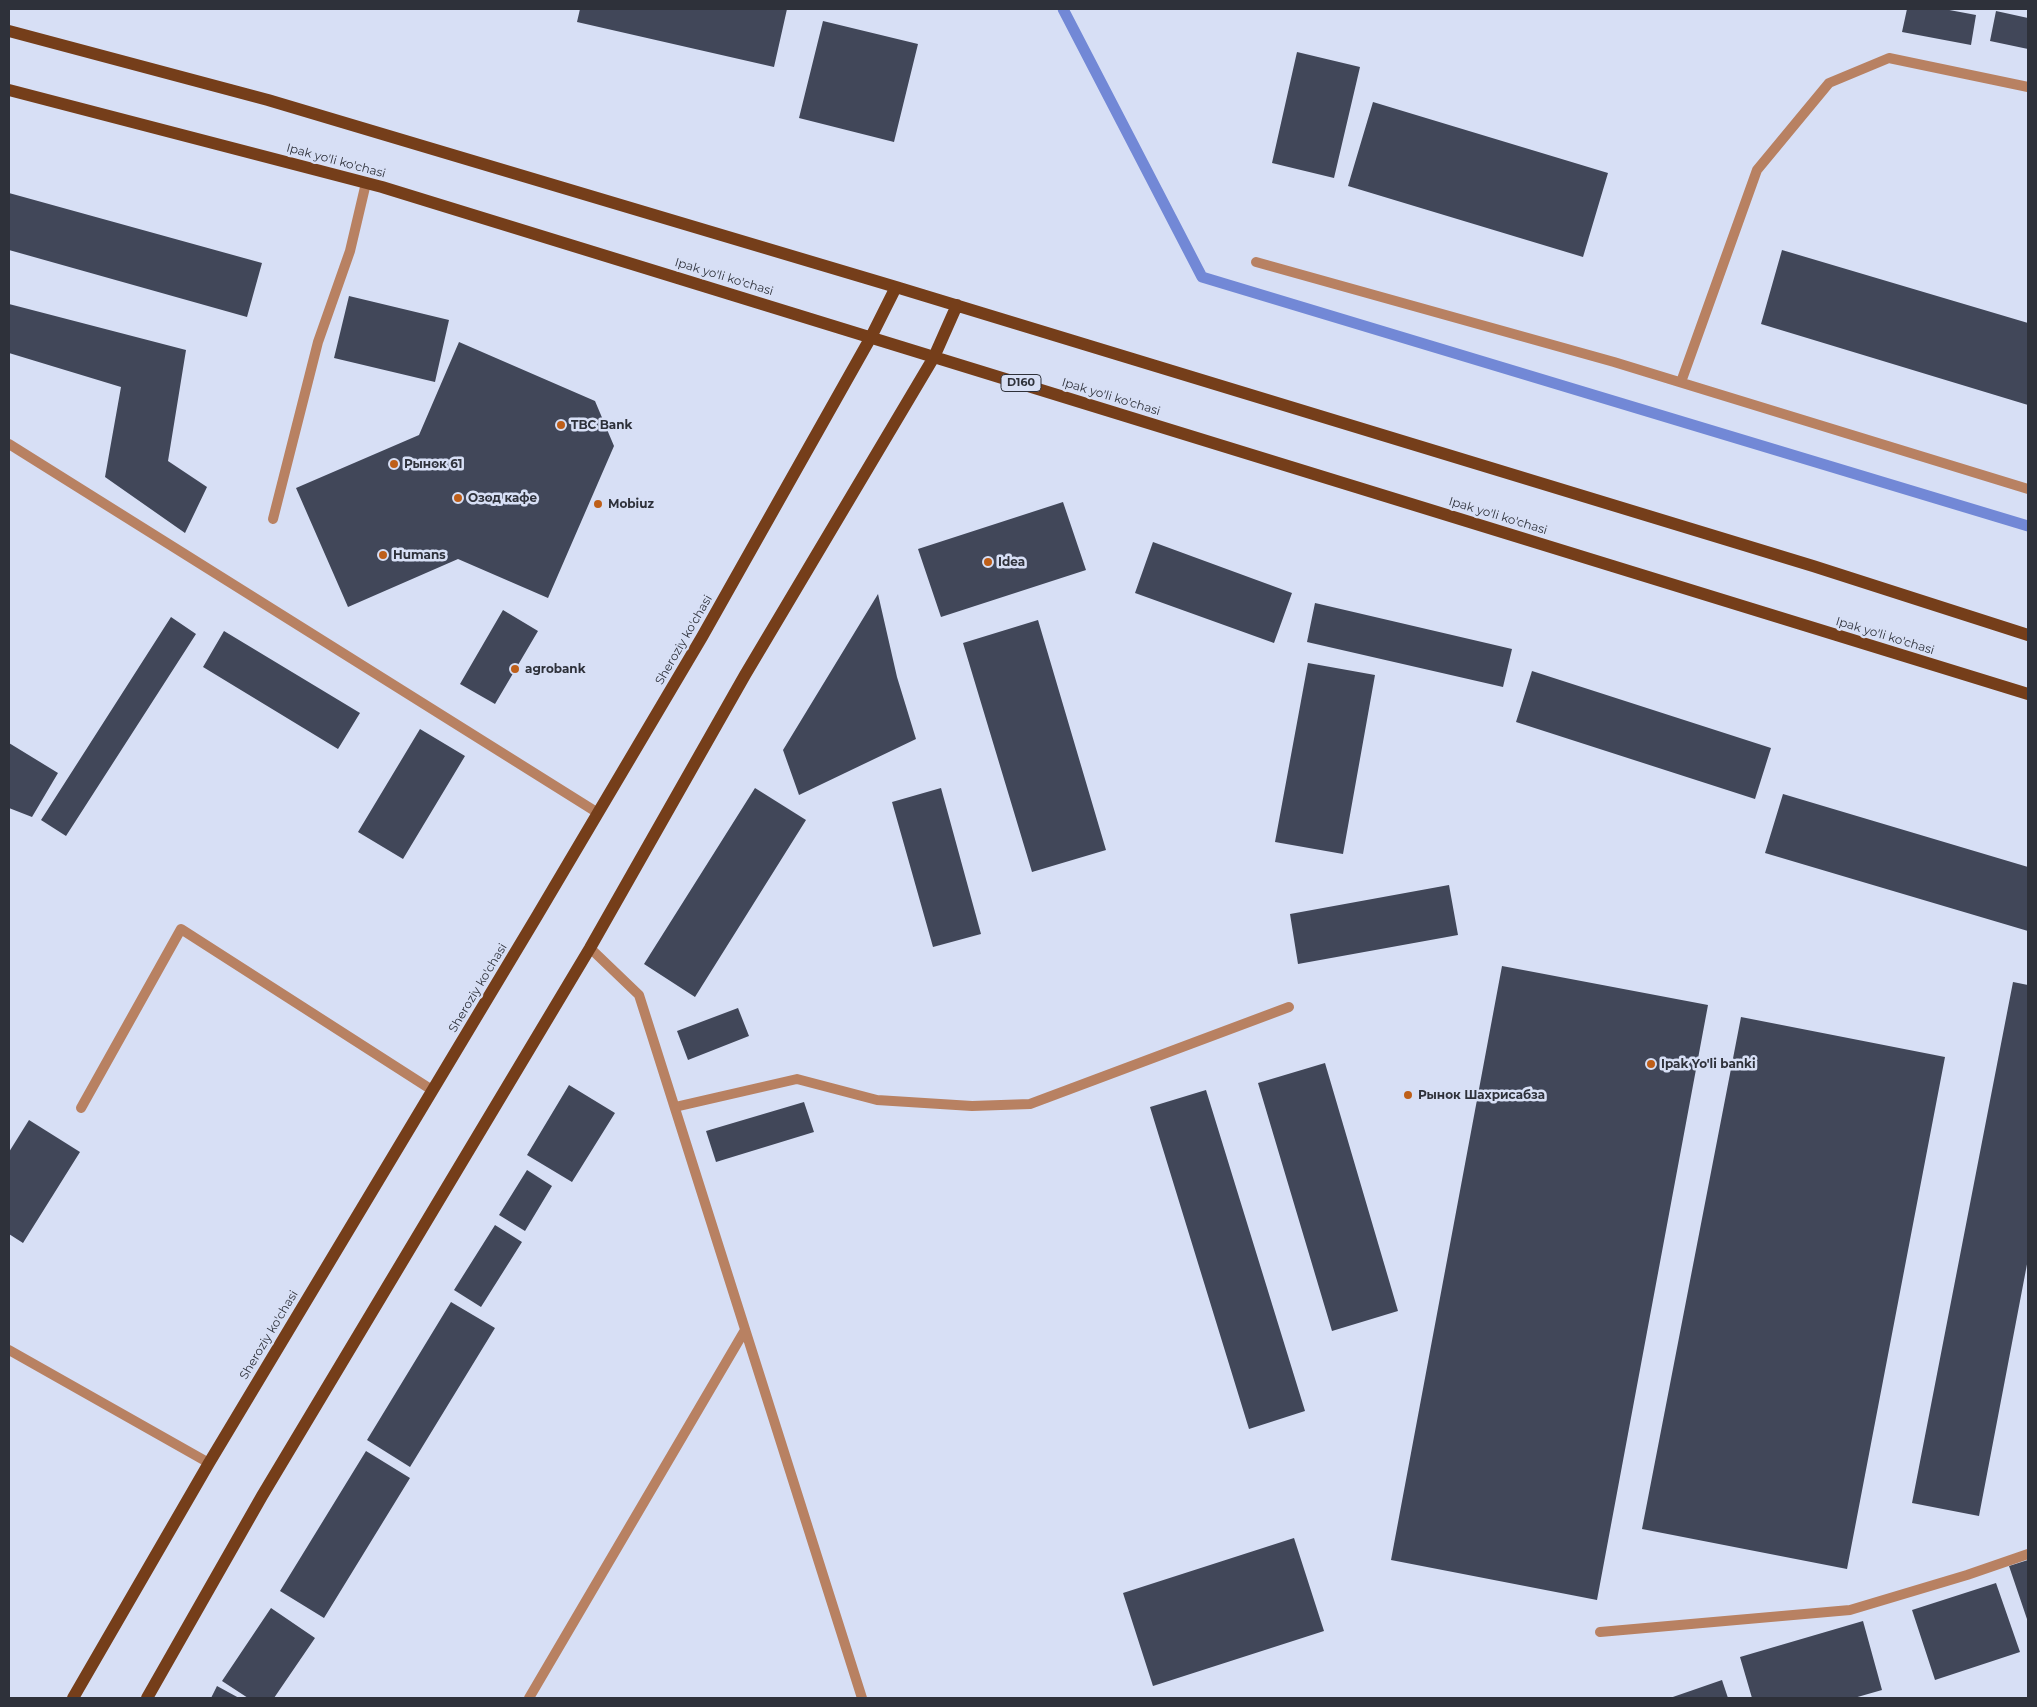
<!DOCTYPE html>
<meta charset="utf-8">
<style>
body{margin:0}
#map{position:relative;width:2037px;height:1707px;overflow:hidden;background:#d7dff5;font-family:Montserrat,sans-serif}
canvas{display:block}
.frame{position:absolute;inset:0;border:10px solid #2e313a;pointer-events:none}
</style>
<div id="map">
<canvas width="2037" height="1707"></canvas>
<div class="frame"></div>
</div>
<script>
const g = document.querySelector('canvas').getContext('2d');
g.lineJoin = 'round';
const poly = rows => new Path2D(rows.map(r => 'M' + r).join(''));
function stroke(path, color, width, dash) { g.strokeStyle = color; g.lineWidth = width; g.lineCap = dash ? 'butt' : 'round'; g.setLineDash(dash || []); g.stroke(path); }
function fill(path, color) { g.fillStyle = color; g.fill(path, 'evenodd'); }
function label(font, color, halo, rows, align = 'center') {
  g.font = font + ' Montserrat,sans-serif'; g.lineWidth = 5; g.setLineDash([]); g.textBaseline = 'middle'; g.strokeStyle = halo; g.fillStyle = color; for (const [text, x, y, turn = 0] of rows) {
    g.save(); g.translate(x, y); g.rotate((+turn || 0) * Math.PI / 180); g.textAlign = isNaN(turn) ? turn : align; if (halo) g.strokeText(text, 0, 0); g.fillText(text, 0, 0); g.restore();
  }
}
const stream = poly([
 [1063,9,1202,277,2028,526]
]);
const building = poly([
 [580,9,787,9,774,67,577,22],
 [1907,9,1944,9,1976,15,1971,45,1902,32],
 [1996,11,2028,18,2028,49,1990,41],
 [823,21,918,44,894,142,799,118],
 [1297,52,1360,67,1334,178,1272,163],
 [1373,102,1608,173,1583,257,1348,186],
 [9,193,262,263,247,317,9,250],
 [1782,250,2028,323,2028,405,1761,324],
 [349,296,449,320,435,382,334,358],
 [9,304,186,350,168,461,207,487,185,533,105,477,121,387,9,353],
 [459,342,595,401,614,446,548,598,458,559,348,607,296,488,419,435],
 [1063,502,1086,570,941,617,918,549],
 [1153,542,1292,593,1274,643,1135,593],
 [878,594,897,677,916,739,799,795,783,750],
 [1315,603,1512,649,1503,687,1307,642],
 [503,610,538,631,495,704,460,684],
 [171,617,196,634,66,836,41,820],
 [1038,620,1106,850,1032,872,963,643],
 [224,631,360,713,338,749,203,667],
 [1308,663,1375,675,1343,854,1275,842],
 [1532,671,1771,748,1755,799,1516,722],
 [420,729,465,756,403,859,358,832],
 [9,743,58,773,32,817,9,808],
 [755,788,806,820,695,997,644,964],
 [941,788,981,934,933,947,892,802],
 [1783,794,2028,867,2028,931,1765,853],
 [1449,885,1458,935,1298,964,1290,914],
 [1502,966,1708,1005,1597,1600,1391,1560],
 [2013,982,2028,985,2028,1259,1979,1516,1912,1503],
 [738,1008,749,1036,688,1060,677,1031],
 [1741,1017,1945,1057,1847,1569,1642,1529],
 [1325,1063,1398,1311,1332,1331,1258,1083],
 [569,1085,615,1113,572,1182,527,1155],
 [1206,1090,1305,1411,1249,1429,1150,1107],
 [804,1102,814,1132,716,1162,706,1131],
 [29,1120,80,1152,23,1243,9,1234,9,1152],
 [527,1170,552,1186,525,1231,499,1215],
 [495,1225,522,1242,481,1307,454,1290],
 [451,1302,495,1328,410,1467,367,1440],
 [366,1451,410,1478,324,1618,280,1591],
 [1294,1538,1324,1631,1153,1686,1123,1593],
 [2028,1560,2028,1622,2009,1566],
 [1996,1583,2020,1652,1935,1680,1912,1610],
 [271,1608,315,1638,274,1698,248,1698,222,1681],
 [1863,1621,1882,1690,1854,1698,1752,1698,1740,1657],
 [1722,1680,1728,1698,1670,1698],
 [217,1686,239,1698,211,1698]
]);
const lane = poly([
 [1256,262,1614,362,2028,489],
 [1681,382,1757,170,1829,83,1889,58,2028,87],
 [9,444,598,813],
 [675,1107,797,1079,877,1100,972,1106,1030,1104,1289,1007],
 [81,1108,181,929,432,1090],
 [1600,1632,1850,1610,1967,1575,2028,1554]
]);
const street = poly([
 [273,519,318,342,350,251,366,183],
 [590,948,639,995,862,1698],
 [9,1350,209,1463],
 [529,1698,745,1330]
]);
const primary = poly([
 [9,31,268,100,896,287,1813,566,2028,635],
 [9,90,382,187,2028,694],
 [73,1698,209,1463,537,916,702,637,871,337,896,287],
 [147,1698,262,1496,590,948,745,675,934,357,957,305]
]);
const markers = [
 [561,425,5,"#be5f19"],
 [394,464,5,"#be5f19"],
 [458,498,5,"#be5f19"],
 [598,504,5,"#be5f19"],
 [383,555,5,"#be5f19"],
 [988,562,5,"#be5f19"],
 [515,669,5,"#be5f19"],
 [1651,1064,5,"#be5f19"],
 [1408,1095,5,"#be5f19"]
];
const shields = [
 [1021,383,40]
];
const shieldNames = [
 ["D160",1021,383]
];
const streetNames = [
 ["Ipak yo'li ko'chasi",336,161,15],
 ["Ipak yo'li ko'chasi",724,277,17],
 ["Ipak yo'li ko'chasi",1111,397,17],
 ["Ipak yo'li ko'chasi",1498,516,17],
 ["Ipak yo'li ko'chasi",1885,636,17],
 ["Sheroziy ko'chasi",684,640,-60],
 ["Sheroziy ko'chasi",478,988,-59],
 ["Sheroziy ko'chasi",269,1335,-59]
];
const poiNames = [
 ["TBC Bank",571,425],
 ["Рынок 61",404,464],
 ["Озод кафе",468,498],
 ["Mobiuz",608,504],
 ["Humans",393,555],
 ["Idea",998,562],
 ["agrobank",525,669],
 ["Ipak Yo'li banki",1661,1064],
 ["Рынок Шахрисабза",1418,1095]
];
stroke(stream, '#7288d6', 11);
fill(building, '#414759');
stroke(lane, '#b88162', 10);
stroke(street, '#b88162', 10);
stroke(primary, '#753e1a', 12);
for (const [x, y, r, color] of markers) { const dot = new Path2D(); dot.arc(x, y, r, 0, 2 * Math.PI); g.fillStyle = color; g.fill(dot); stroke(dot, '#d7dff5', 2); }
for (const [x, y, w] of shields) { const box = new Path2D(); box.roundRect(x - w / 2, y - 8.5, w, 17, 4); g.fillStyle = '#d7dff5'; g.fill(box); stroke(box, '#2e313a', 1); }
label('bold 11px', '#2e313a', null, shieldNames);
label('12px', '#2e313a', '#d7dff5', streetNames);
label('bold 12px', '#2e313a', '#d7dff5', poiNames, 'left');
</script>
